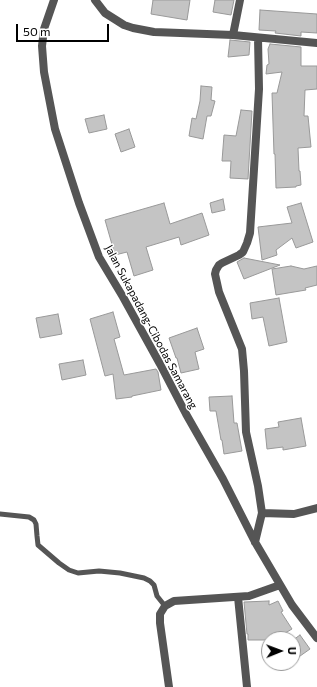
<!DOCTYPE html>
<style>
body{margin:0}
#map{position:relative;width:317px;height:687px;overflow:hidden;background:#fff;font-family:Commissioner,sans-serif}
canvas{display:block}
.north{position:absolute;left:261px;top:631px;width:40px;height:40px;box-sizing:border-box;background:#fff;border:1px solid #999;border-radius:50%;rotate:89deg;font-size:11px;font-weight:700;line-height:16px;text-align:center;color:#000}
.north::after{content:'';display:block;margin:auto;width:14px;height:18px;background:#000;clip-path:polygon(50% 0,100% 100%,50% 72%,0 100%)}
.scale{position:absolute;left:16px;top:24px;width:93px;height:18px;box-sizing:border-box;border:2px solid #000;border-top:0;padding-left:5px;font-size:12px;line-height:14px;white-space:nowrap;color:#000;-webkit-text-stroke:3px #fff;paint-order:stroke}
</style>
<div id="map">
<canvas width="317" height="687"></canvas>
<div class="north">U</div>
<div class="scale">50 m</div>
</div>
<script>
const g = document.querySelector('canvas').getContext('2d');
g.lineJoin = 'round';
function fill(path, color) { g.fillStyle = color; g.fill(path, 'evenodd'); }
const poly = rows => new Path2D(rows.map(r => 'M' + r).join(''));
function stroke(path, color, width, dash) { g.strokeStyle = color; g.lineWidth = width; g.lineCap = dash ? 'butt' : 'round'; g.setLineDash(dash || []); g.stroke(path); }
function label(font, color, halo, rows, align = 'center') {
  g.font = font + ' Commissioner,sans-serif'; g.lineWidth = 3; g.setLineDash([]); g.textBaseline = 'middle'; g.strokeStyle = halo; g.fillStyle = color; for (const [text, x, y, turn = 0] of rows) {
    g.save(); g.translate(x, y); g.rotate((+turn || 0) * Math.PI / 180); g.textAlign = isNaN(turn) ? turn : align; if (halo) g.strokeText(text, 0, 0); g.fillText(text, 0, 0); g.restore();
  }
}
const building = poly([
 [153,0,190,0,187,20,151,14,153,0],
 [215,0,234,0,231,15,213,12,215,0],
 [260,10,317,14,317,33,301,32,301,36,275,33,276,31,259,30,260,10],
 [230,40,250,42,249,55,228,57,230,40],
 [270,44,301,47,301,66,317,66,317,89,305,90,304,116,308,116,311,147,298,148,299,171,300,171,301,185,296,186,296,187,276,188,275,154,274,154,272,93,277,93,282,72,266,74,267,65,269,64,268,49,270,44],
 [201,86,212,87,211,100,215,101,211,116,207,116,203,139,189,136,192,118,196,119,200,101,201,86],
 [241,110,252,111,248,179,230,178,231,161,222,161,224,135,236,136,241,110],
 [104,115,107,129,89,133,85,119,104,115],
 [129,129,135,147,121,152,115,134,129,129],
 [223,199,225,210,212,213,210,203,223,199],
 [164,203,170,224,202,213,209,235,181,245,179,237,146,247,153,270,134,276,127,252,115,255,105,220,164,203],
 [301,203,313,242,296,248,292,238,276,250,277,255,262,260,258,227,292,223,287,207,301,203],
 [244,258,280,265,244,279,237,262,244,258],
 [291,266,304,269,317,266,317,285,305,288,306,290,276,295,272,269,291,266],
 [279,298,287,342,269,346,263,317,252,319,250,303,279,298],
 [113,312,120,337,114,339,124,375,156,369,158,372,161,390,132,396,132,397,116,399,113,374,105,376,90,319,113,312],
 [58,314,62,334,40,338,36,318,58,314],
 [197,328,204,349,195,352,199,369,181,373,177,358,176,358,169,338,197,328],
 [83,360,86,375,62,380,59,364,83,360],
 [232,396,234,423,237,423,242,451,224,454,222,440,221,440,216,411,210,411,209,397,232,396],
 [301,418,306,446,283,450,283,447,267,449,265,429,279,427,278,422,301,418],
 [269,601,269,605,278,601,283,611,281,612,292,629,275,639,269,639,269,640,248,640,248,634,247,634,244,602,269,601],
 [300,635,310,649,293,661,293,640,300,635]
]);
const service = poly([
 [0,514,29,517,34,520,36,524,37,536,38,545,59,563,69,570,78,573,99,571,120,573,144,578,150,581,154,585,157,596,165,606]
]);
const minor = poly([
 [54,0,44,29,42,46,44,72,55,129,79,203,99,257,123,297,160,364,186,414,223,479,255,542,292,605,317,638],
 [95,0,105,13,124,25,133,28,154,32,233,35,317,43],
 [233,35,240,0],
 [262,513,294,514,317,508],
 [255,542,262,513,258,486,246,432,244,371,242,349,219,292,215,274,216,270,219,265,222,263,239,255,243,252,247,243,250,233,259,89,258,38],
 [238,597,247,687],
 [169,687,160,623,160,614,165,606,174,601,249,596,280,585]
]);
const streetNames = [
 ["Jalan Sukapadang-Cibodas Samarang",151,327,62]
];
fill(building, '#c4c4c4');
stroke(building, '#999', 1);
stroke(service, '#555', 5);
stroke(minor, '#555', 8);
label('11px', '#000', '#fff', streetNames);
</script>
